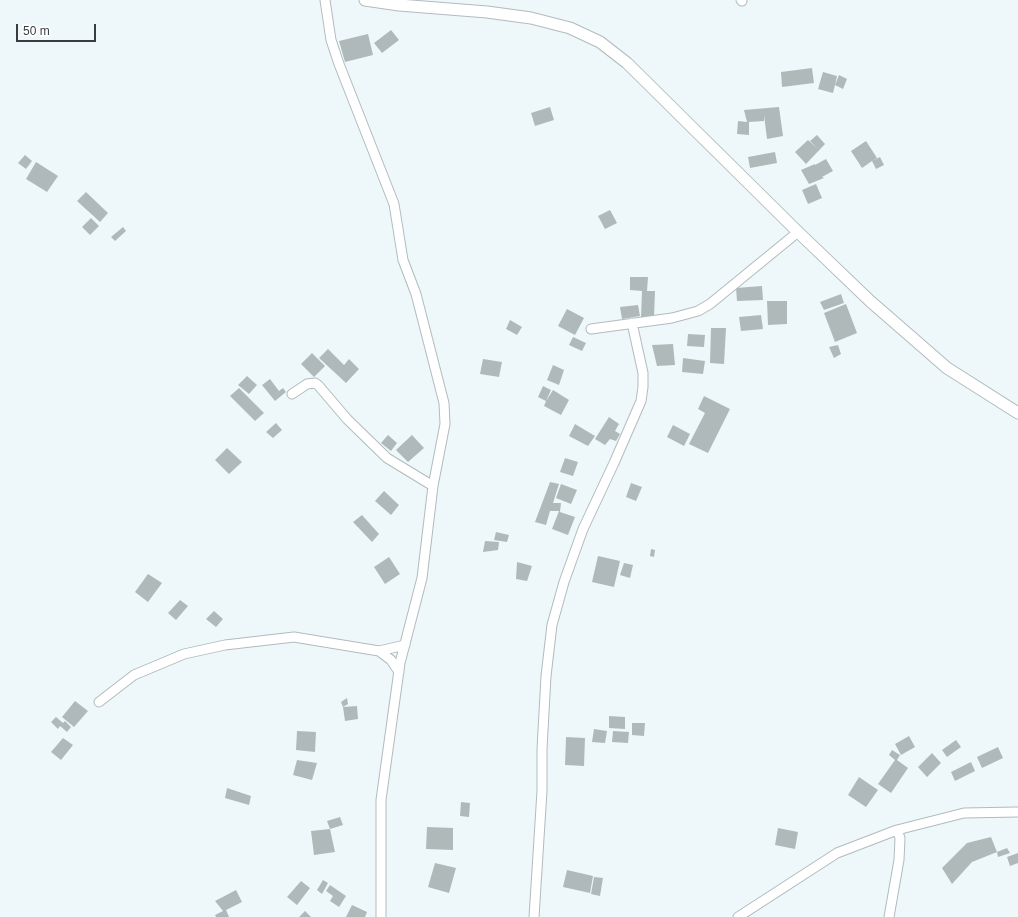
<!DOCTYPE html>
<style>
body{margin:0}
#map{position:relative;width:1018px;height:917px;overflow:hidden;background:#eef8fa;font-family:Helvetica,sans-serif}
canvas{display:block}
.scale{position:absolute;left:16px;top:24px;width:80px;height:18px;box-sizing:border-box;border:2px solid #393d3e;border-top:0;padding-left:5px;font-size:12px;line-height:14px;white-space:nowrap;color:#393d3e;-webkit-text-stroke:3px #fff;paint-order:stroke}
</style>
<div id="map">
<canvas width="1018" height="917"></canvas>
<div class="scale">50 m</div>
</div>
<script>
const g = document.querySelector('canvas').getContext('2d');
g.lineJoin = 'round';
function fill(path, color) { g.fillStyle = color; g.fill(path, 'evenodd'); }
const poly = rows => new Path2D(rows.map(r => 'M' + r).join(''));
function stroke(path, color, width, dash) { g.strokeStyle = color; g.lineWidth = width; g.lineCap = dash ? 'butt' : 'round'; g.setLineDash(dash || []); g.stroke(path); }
const building = poly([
 [391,30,399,40,382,53,374,43],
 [368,34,373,55,345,62,339,41],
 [812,68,814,83,782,87,781,72],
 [823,72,837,76,835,85,839,75,847,79,843,89,835,85,833,93,818,89],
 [550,107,554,120,535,126,531,113],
 [779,107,783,136,767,139,764,115,764,121,749,122,749,135,737,134,738,121,747,122,744,110],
 [817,135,825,144,806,164,795,152,808,140,818,149,810,141],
 [866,141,877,158,872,161,880,157,884,165,876,169,872,161,862,168,851,151],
 [775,152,777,163,750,168,748,157],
 [25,155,32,161,26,169,18,163],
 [826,159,833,171,822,177,824,178,809,184,801,170,815,164,815,165],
 [36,162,58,176,47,192,26,179],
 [816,184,822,198,808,204,802,190],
 [86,192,108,213,100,222,77,201],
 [610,210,617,223,605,229,598,216],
 [91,218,99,226,90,235,82,227],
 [123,227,126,231,115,241,111,237],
 [630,277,648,277,647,291,655,291,654,317,641,317,642,291,630,290],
 [762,286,763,300,737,301,736,288],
 [841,294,844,303,824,310,820,302],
 [767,301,787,301,787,324,768,325],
 [846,304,857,333,835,342,824,313],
 [638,305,640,316,622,319,620,307],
 [567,309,584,318,575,335,558,326],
 [761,315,763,329,741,331,739,317],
 [510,320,522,327,517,335,506,329],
 [711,328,726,328,724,364,710,363],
 [688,334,705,335,704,347,687,346],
 [573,337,586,343,582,351,569,345],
 [673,344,675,365,657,366,652,345],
 [838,345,841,354,834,358,829,347],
 [328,349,344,365,349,359,359,369,346,383,319,358],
 [312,353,325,366,314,377,301,364],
 [683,358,705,361,703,374,682,372],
 [483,359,502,362,499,377,480,374],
 [553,365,564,370,559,385,547,380],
 [247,376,257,385,249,394,238,385],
 [270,379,279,391,283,388,286,392,275,401,262,385],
 [543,386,551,390,546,401,553,390,569,400,561,415,544,406,546,401,538,397],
 [239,388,264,413,255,421,230,396],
 [704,396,730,409,708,453,689,444,705,413,698,409],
 [609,417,619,424,615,431,620,434,616,441,610,439,605,445,595,439],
 [276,423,282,430,273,438,266,432],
 [575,424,595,436,588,446,569,436],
 [673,425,690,434,684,446,667,437],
 [388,435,397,443,391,451,381,443],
 [412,435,424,448,408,462,396,450],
 [227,448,242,462,229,474,215,460],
 [565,458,578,462,573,476,560,472],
 [550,482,559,484,553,503,561,503,560,512,575,517,568,535,552,529,559,511,550,511,546,525,535,522],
 [631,483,642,487,636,501,626,497],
 [561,484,577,490,571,504,556,498],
 [384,491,399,505,391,515,375,501],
 [362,515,379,534,372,542,353,522],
 [496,532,509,535,507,542,494,540],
 [485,541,499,542,498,550,483,552],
 [651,549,655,550,654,557,650,556],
 [598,556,620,561,614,587,592,582],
 [389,557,400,574,385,584,374,567],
 [517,562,532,566,527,581,516,579],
 [624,563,633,565,630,578,620,575],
 [148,574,162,583,148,602,135,592],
 [180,600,188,606,176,620,168,613],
 [214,611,223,619,216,627,206,619],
 [347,698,348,704,343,707,341,702],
 [75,701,88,711,74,727,62,717],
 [357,706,358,719,345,721,343,707],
 [609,716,625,717,625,729,609,728],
 [56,717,63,723,65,721,71,727,67,732,60,726,58,729,51,722],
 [632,723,645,723,644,736,632,735],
 [594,729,607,731,605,743,592,742],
 [297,731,316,732,315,752,296,750],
 [613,731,629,732,628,743,612,742],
 [909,736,915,747,901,755,895,744],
 [566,737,585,738,584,766,565,765],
 [63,738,73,745,61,760,51,752],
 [956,740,961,747,947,757,942,750],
 [998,747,1003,758,982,768,977,757],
 [892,750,900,755,897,760,908,768,891,793,878,784,895,760,889,755],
 [932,753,941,763,927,777,918,767],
 [297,760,317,763,312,780,293,775],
 [971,762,975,771,955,781,951,772],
 [859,777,878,790,866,807,848,795],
 [227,788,251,796,249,805,225,798],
 [461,802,470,803,469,817,460,816],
 [340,817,343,825,330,829,327,821],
 [427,827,453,828,453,850,426,849],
 [778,828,798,832,795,849,775,845],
 [330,829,335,852,314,855,311,831],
 [991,837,997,852,1007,848,1010,853,998,857,997,852,972,862,952,884,942,868,967,843],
 [1018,853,1018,863,1010,866,1007,857],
 [435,863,456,868,449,893,428,887],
 [567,870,593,876,590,893,563,887],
 [594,877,603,878,600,896,591,894],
 [323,880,328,883,322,894,317,890],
 [301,881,310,888,297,905,287,897],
 [330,885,346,896,339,907,330,901,333,896,326,891],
 [236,890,242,902,226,910,229,917,216,917,215,915,223,911,215,901],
 [352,905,367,912,365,917,346,917],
 [305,911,311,917,299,917]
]);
const minor = poly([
 [325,0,331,40,339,64,394,204,403,260,416,294,444,403,445,424,433,486,422,578,400,663,381,800,381,917],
 [741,0,742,1],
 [591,329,672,318,698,311,710,304,798,232],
 [292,394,307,384,315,383,318,385,347,419,387,458,433,486],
 [379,651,391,660,399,672],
 [99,702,134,675,184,654,225,645,294,637,379,651,405,645],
 [534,917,542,791,542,749,546,676,552,625,564,582,583,529,614,463,641,401,643,387,643,373,632,323],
 [738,917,837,853,897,830,964,813,1018,812],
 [889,917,899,860,900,838,897,830]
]);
const tertiary = poly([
 [365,0,399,5,487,12,531,18,570,28,600,42,627,63,798,232,870,301,947,368,1018,413]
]);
fill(building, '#afb9ba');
stroke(minor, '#b2bbbd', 11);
stroke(tertiary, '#b2bbbd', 13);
stroke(minor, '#fff', 9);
stroke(tertiary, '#fff', 11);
</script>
